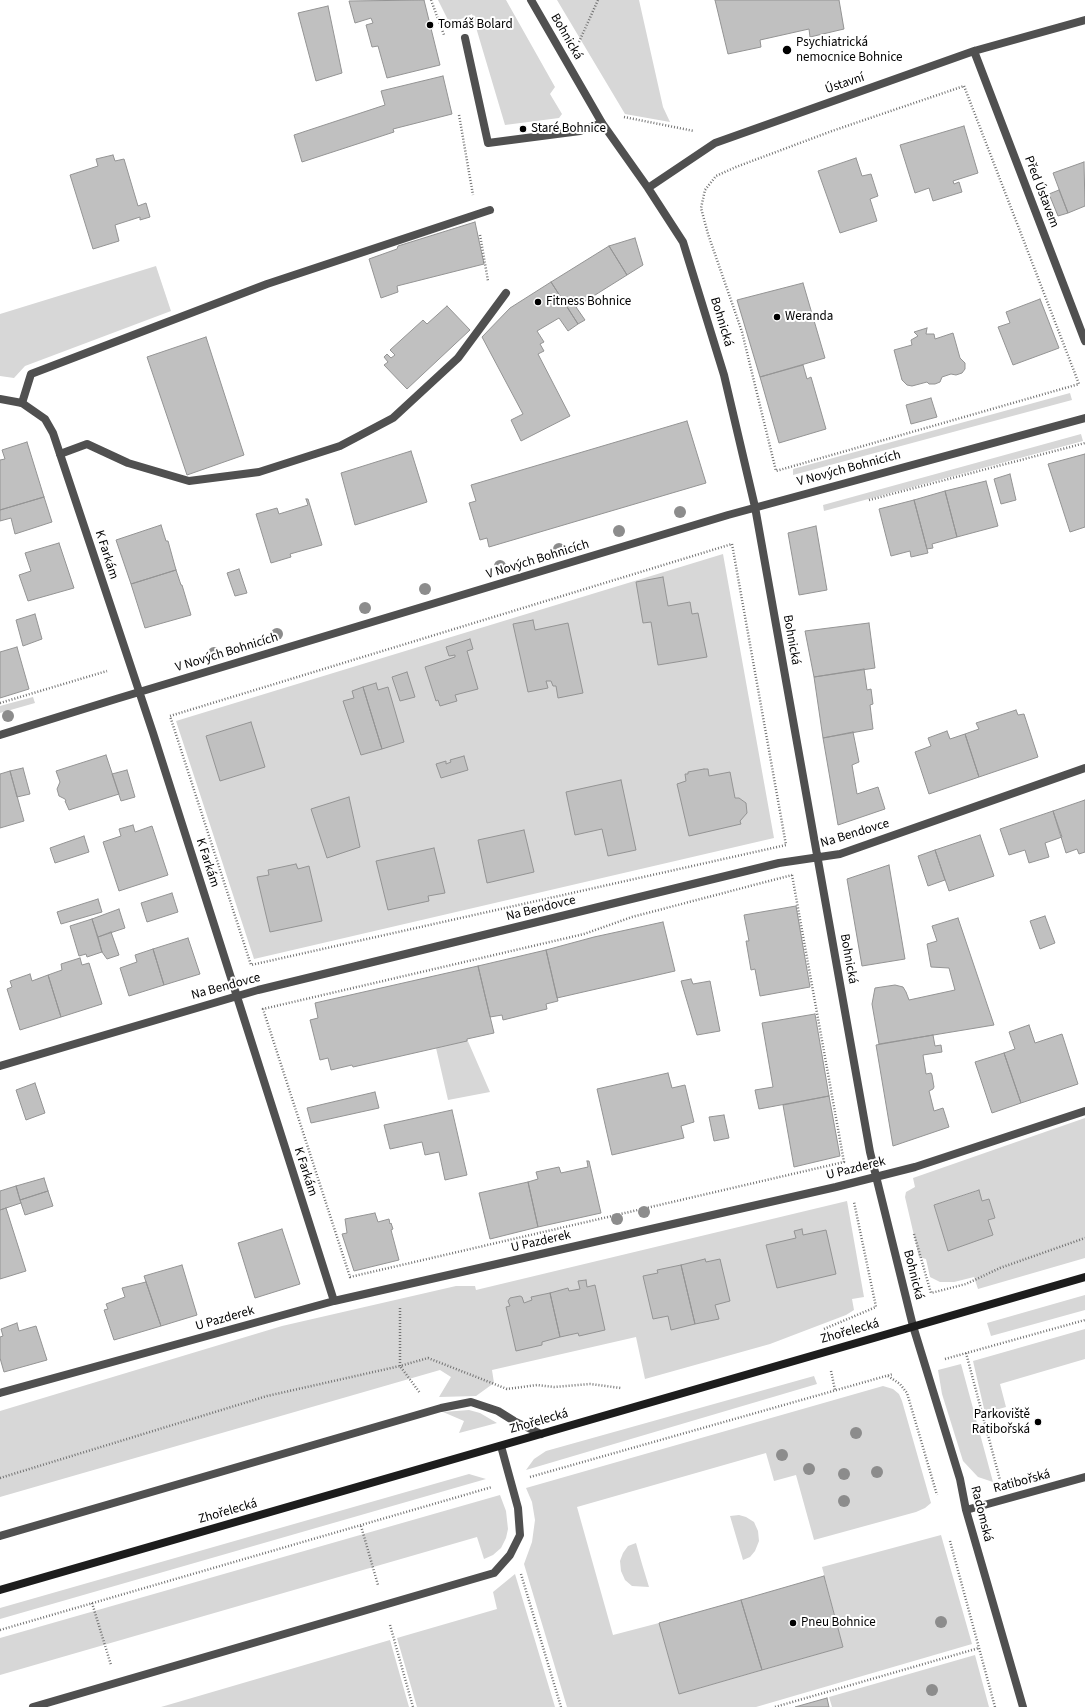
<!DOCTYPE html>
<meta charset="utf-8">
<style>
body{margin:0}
canvas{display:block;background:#fff}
</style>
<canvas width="1085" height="1707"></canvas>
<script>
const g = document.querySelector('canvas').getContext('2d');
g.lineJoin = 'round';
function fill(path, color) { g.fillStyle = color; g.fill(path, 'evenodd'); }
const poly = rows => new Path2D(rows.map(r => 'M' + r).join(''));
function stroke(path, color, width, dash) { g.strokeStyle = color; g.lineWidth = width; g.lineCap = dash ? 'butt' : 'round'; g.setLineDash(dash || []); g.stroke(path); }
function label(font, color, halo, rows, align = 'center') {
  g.font = font + ' "Source Sans 3",sans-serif'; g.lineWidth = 4; g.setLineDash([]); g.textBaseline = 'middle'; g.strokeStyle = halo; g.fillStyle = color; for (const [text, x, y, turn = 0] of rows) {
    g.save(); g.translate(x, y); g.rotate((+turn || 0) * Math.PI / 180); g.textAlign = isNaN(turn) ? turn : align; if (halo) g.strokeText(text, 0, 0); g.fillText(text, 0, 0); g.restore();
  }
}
const green = poly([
 [438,0,506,0,555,87,550,94,562,114,559,118,505,125,472,14,450,24],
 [557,0,639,0,663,107,670,122,625,114],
 [156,266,171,311,25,366,14,378,0,376,0,314],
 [1070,393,1072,400,793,475,793,469],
 [1081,434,1083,441,824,511,823,505],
 [723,554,774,838,254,959,176,721],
 [33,697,35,703,0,713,0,706],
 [467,1039,490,1092,448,1100,436,1048],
 [1085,1118,1085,1258,978,1289,974,1277,954,1282,940,1282,930,1277,926,1259,919,1257,905,1197,906,1192,915,1187,913,1178],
 [978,1190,982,1201,989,1199,995,1218,988,1220,993,1235,948,1250,934,1205],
 [847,1201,864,1297,852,1299,854,1310,846,1315,770,1344,645,1379,636,1337,492,1370,494,1383,476,1396,439,1397,451,1377,440,1370,0,1497,0,1411,282,1326,456,1286,475,1286,476,1290],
 [1085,1295,1085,1310,991,1336,987,1323],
 [1085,1329,1085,1359,1000,1384,1006,1407,985,1413,973,1361],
 [961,1364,993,1482,978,1477,963,1461,942,1394,938,1370],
 [814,1376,817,1384,526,1470,534,1459,546,1451],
 [883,1386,893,1389,899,1394,902,1401,931,1503,925,1508,916,1512,814,1540,796,1475,774,1481,766,1453,577,1507,613,1635,659,1623,679,1694,843,1647,822,1567,941,1535,972,1644,756,1707,567,1707,524,1564,532,1542,535,1520,532,1502,526,1488],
 [469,1410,480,1413,497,1423,459,1433,464,1421,443,1412],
 [469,1474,486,1479,0,1619,0,1608],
 [500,1495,506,1511,508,1529,506,1538,501,1548,493,1555,484,1559,477,1537,0,1675,0,1638],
 [739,1515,746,1517,754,1522,758,1531,759,1541,755,1551,750,1557,743,1560,730,1516],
 [636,1543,642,1564,649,1587,632,1586,625,1580,621,1571,620,1561,623,1553,628,1546],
 [515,1574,555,1707,417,1707,397,1638,497,1609,493,1592],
 [390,1640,409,1707,161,1707],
 [975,1655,989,1707,832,1707,829,1697]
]);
const building = poly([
 [424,0,440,65,387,78,378,46,372,47,366,25,373,23,371,18,355,23,349,1,424,0],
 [715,0,839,0,844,29,810,37,809,29,760,40,761,47,728,54,715,0],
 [328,6,342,73,316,81,298,13,328,6],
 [443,76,452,114,393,129,394,132,302,162,294,135,385,105,381,91,443,76],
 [964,126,978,173,953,181,954,184,959,182,962,192,933,201,929,188,915,193,900,145,964,126],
 [113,155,115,161,124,159,138,206,146,203,150,217,140,220,140,217,115,225,119,241,93,249,70,175,98,166,96,159,113,155],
 [856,158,862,176,871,174,878,196,870,199,877,221,840,233,818,171,856,158],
 [1084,162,1085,206,1068,213,1053,173,1084,162],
 [1059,190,1068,213,1058,216,1049,194,1059,190],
 [475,222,484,264,397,286,398,292,381,298,369,259,397,249,398,246,475,222],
 [635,238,643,265,627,275,609,246,635,238],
 [609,246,627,275,576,307,585,320,578,324,551,282,609,246],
 [551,282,578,324,568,331,559,318,537,331,544,342,540,344,544,351,538,354,570,416,521,441,511,420,523,414,482,337,510,308,551,282],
 [803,283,825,358,760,377,737,300,803,283],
 [1040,299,1059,348,1013,365,998,327,1010,323,1006,312,1040,299],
 [447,306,470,330,407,389,384,365,388,362,384,357,387,354,391,358,395,355,390,350,423,320,427,324,447,306],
 [927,328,926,334,934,334,935,339,953,333,960,358,965,363,965,369,962,373,956,375,951,374,942,377,940,382,935,384,929,384,927,382,912,386,907,385,902,380,894,350,912,345,911,340,918,336,914,332,927,328],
 [206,337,244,455,187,475,147,357,206,337],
 [803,365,807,379,811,377,826,429,779,443,760,377,803,365],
 [931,398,937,417,911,424,906,405,931,398],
 [687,421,706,483,489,547,487,538,480,540,469,503,476,501,471,485,687,421],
 [27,442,44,497,0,510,0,460,5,459,2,450,27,442],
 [411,451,427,502,355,525,341,473,411,451],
 [1085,454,1085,527,1070,532,1048,464,1085,454],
 [1010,474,1016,500,1001,504,994,479,1010,474],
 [986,481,998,526,957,537,945,491,986,481],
 [945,491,957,537,932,544,933,548,927,549,914,500,945,491],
 [44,497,52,522,15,534,11,518,0,521,0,510,44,497],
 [306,499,308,499,322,545,290,554,291,557,271,563,256,514,277,508,279,514,308,505,306,499],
 [914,500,928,553,911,557,910,551,891,556,879,509,914,500],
 [161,525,166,541,168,541,176,570,131,584,116,540,161,525],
 [816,526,827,590,799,595,788,533,816,526],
 [59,543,74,588,28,601,19,575,31,571,25,553,59,543],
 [239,569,247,593,235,596,227,573,239,569],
 [176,570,181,585,182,585,191,615,145,628,131,584,176,570],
 [663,577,668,606,690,602,692,614,698,613,707,657,658,665,651,622,643,623,636,582,663,577],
 [35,614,42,639,23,646,16,620,35,614],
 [533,620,535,630,568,623,583,693,558,698,556,686,553,686,551,681,546,681,548,688,528,692,513,624,533,620],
 [869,623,875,668,814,677,805,631,869,623],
 [470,639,473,649,467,651,478,689,455,695,457,701,440,706,438,700,436,701,425,667,455,657,455,655,449,656,446,647,470,639],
 [17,647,29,689,0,698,0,652,17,647],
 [864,669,867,690,871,689,873,704,870,705,873,729,823,738,814,677,864,669],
 [407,672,415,697,400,701,392,677,407,672],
 [376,683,378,690,388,687,404,742,382,749,363,687,376,683],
 [363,687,382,749,361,755,343,701,354,698,352,691,363,687],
 [1016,710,1018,715,1024,714,1038,757,979,777,965,734,979,729,976,723,1016,710],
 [251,722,265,767,220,781,206,736,251,722],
 [947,731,950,739,965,734,979,777,929,794,915,752,931,746,928,738,947,731],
 [853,732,859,762,852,765,857,794,878,787,885,809,838,825,823,738,853,732],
 [106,755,119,794,69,810,65,801,66,801,65,799,59,796,57,789,60,782,56,771,106,755],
 [464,756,468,770,441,778,436,764,446,761,446,764,451,762,450,760,464,756],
 [23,768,30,794,17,797,10,771,23,768],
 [704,769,708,769,709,776,730,772,735,798,739,798,746,803,747,813,740,821,741,824,689,836,677,784,686,781,685,774,688,774,688,772,704,769],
 [127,770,135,797,121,801,112,774,127,770],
 [10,771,24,821,0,828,0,774,10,771],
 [621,780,636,850,608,856,602,829,575,835,566,792,621,780],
 [349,797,360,847,327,858,311,809,349,797],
 [1085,800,1085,852,1079,854,1077,849,1066,853,1053,811,1085,800],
 [1053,811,1062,837,1045,843,1049,857,1029,863,1025,850,1009,855,1000,829,1053,811],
 [133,825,135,832,152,826,168,875,119,891,103,842,121,836,119,829,133,825],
 [524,830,534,872,487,883,478,840,524,830],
 [980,835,994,876,949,891,935,850,980,835],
 [84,836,89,852,55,863,50,848,84,836],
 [434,848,445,893,428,896,429,901,388,910,376,861,434,848],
 [935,850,945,880,928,886,918,856,935,850],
 [296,864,298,869,309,866,322,921,270,932,257,877,269,875,268,870,296,864],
 [889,865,905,959,862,966,847,879,889,865],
 [172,893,178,912,147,922,141,903,172,893],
 [98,899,102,912,61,924,57,912,98,899],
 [796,906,810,987,760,996,755,969,751,970,746,941,749,941,744,915,796,906],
 [119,909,125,928,98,937,92,919,119,909],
 [1045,916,1055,943,1040,949,1030,921,1045,916],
 [958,918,994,1025,879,1044,872,1004,875,988,895,985,903,987,906,992,909,1000,955,990,949,968,931,967,927,944,937,941,932,926,958,918],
 [92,919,102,952,87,957,86,954,79,956,70,926,92,919],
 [663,922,675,971,557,998,546,950,594,937,663,922],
 [111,932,119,955,107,959,102,952,98,937,111,932],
 [188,938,200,974,164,985,153,949,188,938],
 [153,949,164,985,129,996,120,968,137,962,135,955,153,949],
 [546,950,558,1001,546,1004,547,1009,503,1020,502,1015,490,1017,478,966,546,950],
 [80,958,82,965,89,963,102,1004,61,1017,48,975,62,970,61,964,80,958],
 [478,966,494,1033,467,1039,467,1041,353,1067,352,1065,331,1070,328,1058,320,1060,310,1020,318,1018,315,1003,478,966],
 [30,974,32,981,48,975,61,1017,20,1030,7,989,12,987,10,981,30,974],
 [691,979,693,984,710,981,720,1031,697,1035,681,981,691,979],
 [815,1014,829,1096,759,1109,755,1090,773,1087,762,1023,815,1014],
 [1029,1025,1035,1043,1062,1034,1078,1084,1021,1103,1004,1053,1015,1049,1009,1032,1029,1025],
 [933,1035,935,1046,941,1045,942,1052,923,1055,926,1074,931,1073,932,1075,934,1087,933,1089,929,1091,934,1111,943,1108,949,1127,893,1146,876,1045,933,1035],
 [1004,1053,1021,1103,992,1113,975,1062,1004,1053],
 [668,1073,672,1088,685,1085,694,1122,681,1126,684,1138,612,1155,597,1089,668,1073],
 [35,1083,45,1113,26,1120,16,1090,35,1083],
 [375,1092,379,1108,311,1123,307,1108,375,1092],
 [829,1096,840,1156,794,1167,783,1105,829,1096],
 [452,1110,467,1175,445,1180,439,1152,425,1155,422,1142,390,1149,384,1125,452,1110],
 [724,1115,729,1138,714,1141,709,1117,724,1115],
 [587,1161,589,1161,601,1213,538,1227,528,1182,538,1179,536,1172,559,1167,561,1173,588,1167,587,1161],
 [44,1178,48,1191,20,1200,16,1186,44,1178],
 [528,1182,538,1227,490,1239,479,1193,528,1182],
 [16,1186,21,1203,0,1210,0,1191,16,1186],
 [979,1190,982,1201,989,1199,995,1218,988,1220,993,1235,948,1251,934,1205,979,1190],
 [48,1191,53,1206,25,1215,20,1200,48,1191],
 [6,1208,26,1271,0,1279,0,1210,6,1208],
 [375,1213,378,1222,389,1219,390,1224,391,1223,393,1229,391,1230,399,1260,354,1271,342,1234,347,1233,345,1219,375,1213],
 [282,1229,300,1284,255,1298,238,1243,282,1229],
 [802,1229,803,1235,826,1230,836,1274,777,1288,766,1245,796,1238,794,1231,802,1229],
 [705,1259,706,1262,720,1259,730,1301,715,1305,719,1319,695,1324,681,1265,705,1259],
 [182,1265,197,1315,161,1326,144,1276,182,1265],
 [681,1265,695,1324,671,1330,668,1316,653,1319,643,1276,658,1273,657,1270,681,1265],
 [586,1280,587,1287,595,1285,605,1330,579,1336,578,1333,560,1337,550,1293,568,1288,569,1291,580,1289,578,1281,586,1280],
 [146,1282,161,1326,114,1340,104,1310,108,1309,106,1304,125,1297,122,1288,146,1282],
 [550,1293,560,1337,542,1342,542,1345,516,1351,506,1307,510,1306,508,1301,510,1298,520,1296,522,1297,524,1303,532,1300,531,1297,550,1293],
 [17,1323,19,1331,36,1326,47,1360,4,1372,0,1358,0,1337,3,1336,1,1329,17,1323],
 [824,1576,843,1647,762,1670,741,1600,824,1576],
 [741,1600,762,1670,679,1694,659,1623,741,1600],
 [827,1698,829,1707,795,1707,827,1698]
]);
const path = poly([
 [431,0,444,35],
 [579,42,598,0],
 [964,86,1079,384,776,471,742,332,708,234,701,208,705,190,716,176,736,167,832,131,964,86],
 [459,115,473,195],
 [624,117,694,131],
 [480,235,488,281],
 [869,500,1085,443],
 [732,544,786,845,251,965,170,716,732,544],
 [0,703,107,671],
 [792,875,844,1162,350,1277,263,1009,584,934,632,917,792,875],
 [914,1234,931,1293,966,1284,1000,1268,1085,1238],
 [400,1308,400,1366,428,1358,507,1389,537,1385,554,1387,590,1384,621,1388],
 [824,1329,876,1307,854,1202],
 [966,1353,1000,1480],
 [945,1359,1085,1320],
 [831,1371,835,1390],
 [888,1376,900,1384,907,1393,937,1495],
 [530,1477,893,1374],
 [0,1478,267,1396,400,1366,420,1393],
 [361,1526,378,1585],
 [950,1541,995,1707],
 [521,1574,561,1707],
 [92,1603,111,1665],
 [390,1625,413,1707],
 [0,1630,492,1487],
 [775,1707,979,1648]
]);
const lane = poly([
 [465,38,488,143,580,131,602,123],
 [22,403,31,374,267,284,490,210],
 [60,454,87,444,128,463,189,481,259,472,340,446,393,418,458,358,506,293],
 [0,1536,441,1408,471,1402,498,1411,514,1421,541,1434],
 [33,1707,494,1573,510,1555,520,1535,518,1508,501,1446]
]);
const street = poly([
 [531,0,602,123,648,188,683,242,724,375,755,507,870,1152,913,1326,960,1479,966,1510,1023,1707],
 [974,51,1085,341],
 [648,188,715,143,974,51,1085,20],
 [0,399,22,403,45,419,53,433,153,733,334,1301],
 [0,735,116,699,728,515,1085,418],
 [0,1066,258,990,779,863,840,854,1085,768],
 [0,1393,334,1301,836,1187,915,1167,1085,1111],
 [966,1510,1085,1477]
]);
const secondary = poly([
 [0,1590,1085,1277]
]);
const trees = [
 [680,512],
 [619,531],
 [559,549],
 [500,566],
 [425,589],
 [365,608],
 [277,634],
 [214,653],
 [8,716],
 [644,1212],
 [617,1219],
 [856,1433],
 [782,1455],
 [809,1469],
 [877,1472],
 [844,1474],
 [844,1501],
 [941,1622],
 [932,1690]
];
const markers = [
 [430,25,4,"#000"],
 [787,50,5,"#000"],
 [523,129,4,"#000"],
 [538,302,4,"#000"],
 [777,317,4,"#000"],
 [1038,1422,4,"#000"],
 [793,1623,4,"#000"]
];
const poiNames = [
 ["Tomáš Bolard",438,25],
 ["Psychiatrická",796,43],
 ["nemocnice Bohnice",796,58],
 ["Staré Bohnice",531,129],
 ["Fitness Bohnice",546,302],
 ["Weranda",785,317],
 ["Parkoviště",1030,1415,"right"],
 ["Ratibořská",1030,1430,"right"],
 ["Pneu Bohnice",801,1623]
];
const streetNames = [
 ["Bohnická",566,37,60],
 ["Ústavní",845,84,-19],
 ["Před Ústavem",1041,192,69],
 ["Bohnická",721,322,73],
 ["V Nových Bohnicích",849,469,-15],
 ["K Farkám",106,555,72],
 ["V Nových Bohnicích",538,560,-17],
 ["Bohnická",791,640,80],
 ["V Nových Bohnicích",227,653,-17],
 ["Na Bendovce",855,834,-17],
 ["K Farkám",207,863,72],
 ["Na Bendovce",541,909,-14],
 ["Bohnická",848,959,80],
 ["Na Bendovce",226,987,-15],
 ["U Pazderek",856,1169,-14],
 ["K Farkám",305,1172,72],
 ["U Pazderek",541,1242,-13],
 ["Bohnická",913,1275,76],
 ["U Pazderek",225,1319,-16],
 ["Zhořelecká",850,1332,-16],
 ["Zhořelecká",539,1422,-16],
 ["Ratibořská",1022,1482,-15],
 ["Zhořelecká",228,1512,-16],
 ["Radomská",981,1514,76]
];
fill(green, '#d7d7d7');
fill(building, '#c0c0c0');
stroke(building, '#949494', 1);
stroke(path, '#727272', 2.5, [1, 2]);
stroke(lane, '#505050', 8);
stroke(street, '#505050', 8);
stroke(secondary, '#1d1d1d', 8);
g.fillStyle = '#8c8c8c';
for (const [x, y] of trees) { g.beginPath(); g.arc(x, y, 6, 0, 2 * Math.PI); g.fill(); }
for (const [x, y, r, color] of markers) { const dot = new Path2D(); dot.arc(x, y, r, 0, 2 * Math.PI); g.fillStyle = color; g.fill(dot); stroke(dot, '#fff', 1.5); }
label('13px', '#000', '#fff', poiNames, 'left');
label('13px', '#000', '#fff', streetNames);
</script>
